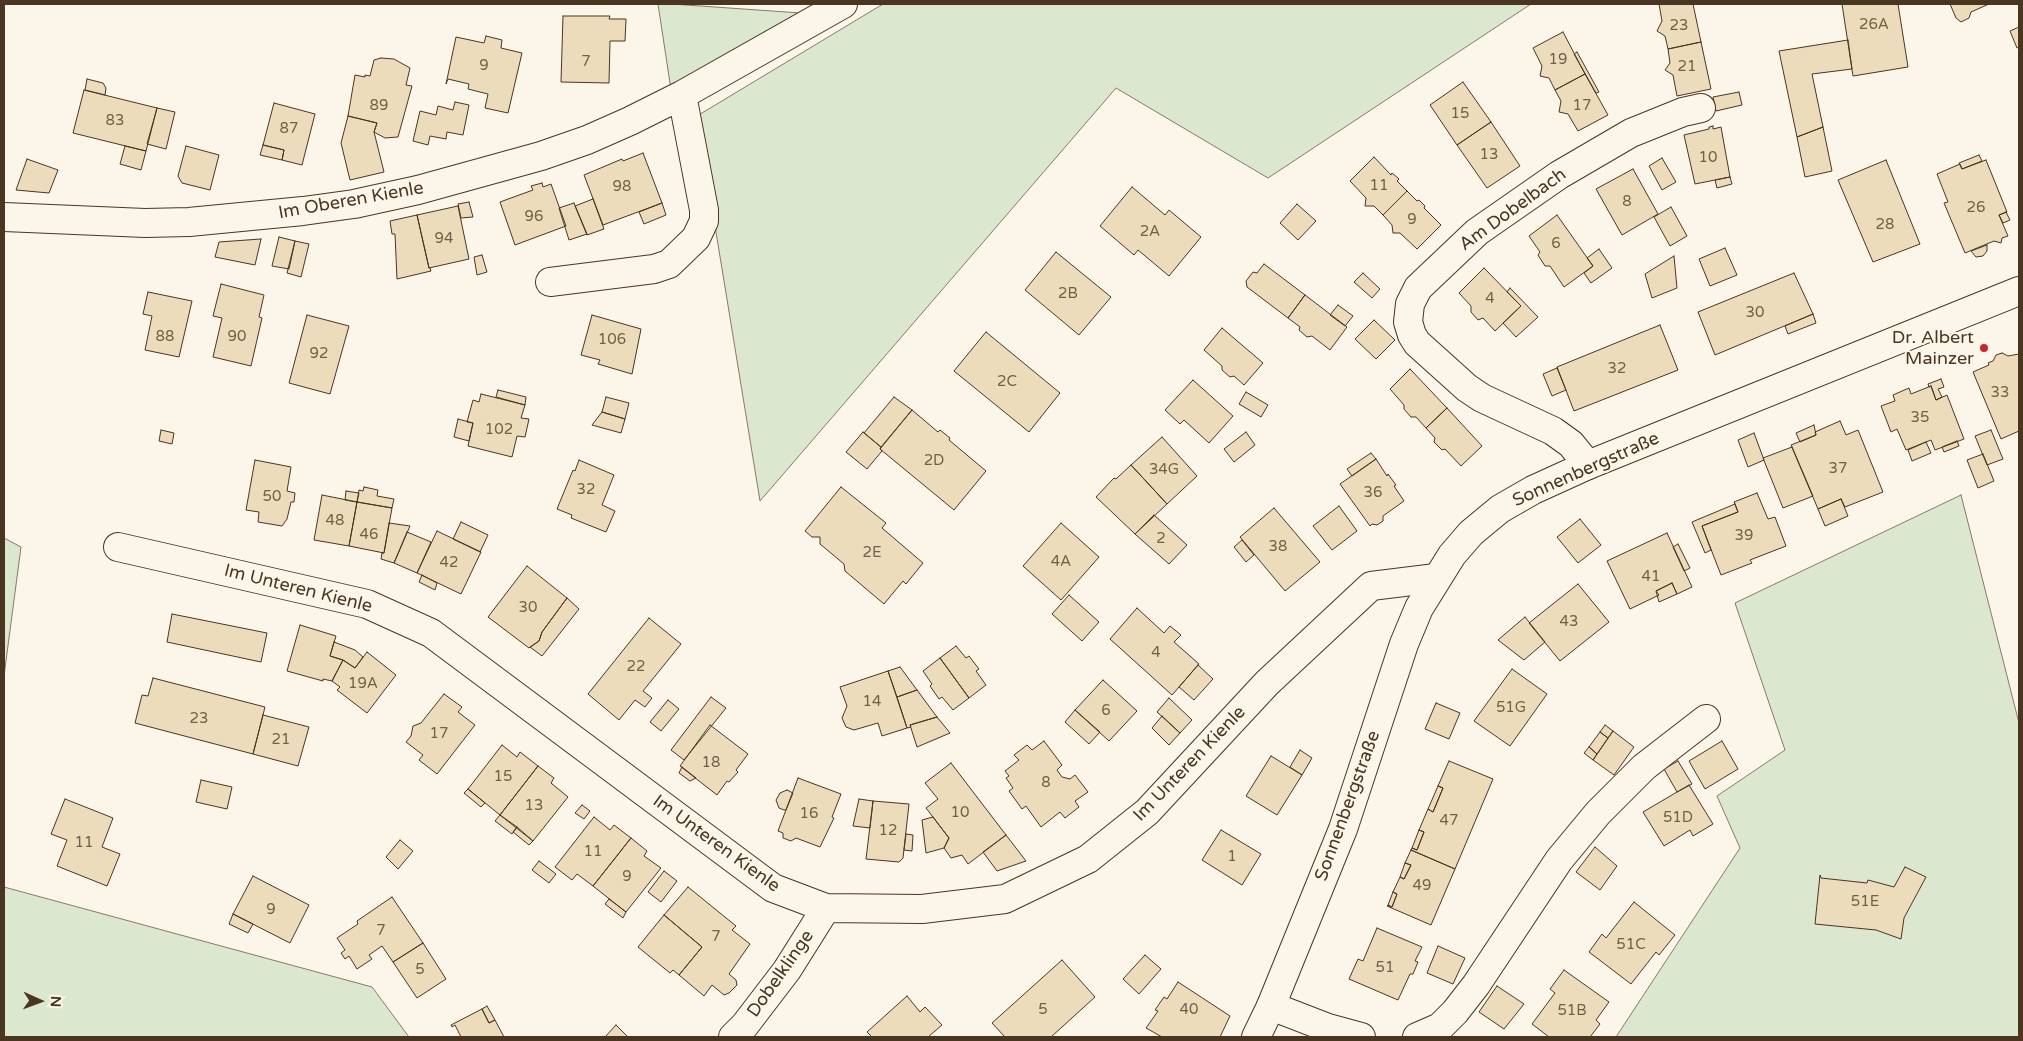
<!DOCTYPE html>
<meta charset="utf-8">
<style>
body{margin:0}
#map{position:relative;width:2023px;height:1041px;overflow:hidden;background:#fbf6e9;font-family:"Varela Round",sans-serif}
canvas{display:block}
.frame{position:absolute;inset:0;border:5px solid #4a3520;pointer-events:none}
.north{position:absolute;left:15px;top:976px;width:50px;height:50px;-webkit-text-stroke:4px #fbf6e9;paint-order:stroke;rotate:92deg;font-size:14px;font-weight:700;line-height:20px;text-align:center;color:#4a3520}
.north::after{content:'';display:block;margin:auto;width:18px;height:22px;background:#4a3520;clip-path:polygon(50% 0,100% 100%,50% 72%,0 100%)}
</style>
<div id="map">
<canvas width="2023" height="1041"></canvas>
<div class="frame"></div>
<div class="north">N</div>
</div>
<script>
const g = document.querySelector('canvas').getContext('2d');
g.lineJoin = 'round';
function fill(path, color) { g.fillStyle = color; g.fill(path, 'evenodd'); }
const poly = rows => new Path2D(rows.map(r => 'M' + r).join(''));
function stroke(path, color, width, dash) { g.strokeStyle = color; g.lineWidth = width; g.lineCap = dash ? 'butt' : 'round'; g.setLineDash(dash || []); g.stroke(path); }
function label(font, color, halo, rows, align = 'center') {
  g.font = font + ' "Varela Round",sans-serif'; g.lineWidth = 4; g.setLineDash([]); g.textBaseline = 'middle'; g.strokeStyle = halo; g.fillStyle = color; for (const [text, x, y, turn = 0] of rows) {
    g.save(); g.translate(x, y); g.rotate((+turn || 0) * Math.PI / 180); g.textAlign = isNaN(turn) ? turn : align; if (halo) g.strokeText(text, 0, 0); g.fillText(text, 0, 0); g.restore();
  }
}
const green = poly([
 [658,4,672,4,815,14,673,103,658,4],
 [883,4,1531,4,1268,178,1116,88,760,501,697,116,883,4],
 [1961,495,2019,723,2019,1037,1616,1037,1740,848,1717,796,1785,750,1735,603,1961,495],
 [4,538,21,547,4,676,4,538],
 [4,887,372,987,409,1037,4,1037,4,887]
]);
const building = poly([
 [1659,4,1693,4,1701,42,1668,49,1665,36,1657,31,1662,21,1659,4],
 [1842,4,1898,4,1908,67,1853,76,1842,4],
 [1950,4,1989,4,1971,12,1969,18,1961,22,1956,18,1950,4],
 [563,16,610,16,609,19,626,19,625,41,610,41,609,83,561,82,563,16],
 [2019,27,2019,47,2017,48,2010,31,2019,27],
 [1563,32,1585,74,1555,90,1549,78,1540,76,1542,66,1533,48,1563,32],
 [486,36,502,40,501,48,522,53,508,113,485,108,488,94,468,89,469,84,448,79,446,84,456,37,484,43,486,36],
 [1848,40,1852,69,1812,74,1823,127,1797,137,1779,51,1848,40],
 [1701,42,1711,89,1677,96,1673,75,1665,70,1670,63,1668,49,1701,42],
 [1577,52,1599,92,1596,93,1574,54,1577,52],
 [381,58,394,59,410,68,406,85,412,86,398,137,385,138,374,132,377,123,348,116,355,75,365,77,365,75,370,76,374,60,381,58],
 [1585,74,1608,115,1578,131,1568,114,1559,112,1561,101,1555,90,1585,74],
 [87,79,103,83,106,88,105,95,85,90,87,79],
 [1463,82,1491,122,1457,145,1430,105,1463,82],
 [84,90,157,108,146,151,73,133,84,90],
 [1739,92,1742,105,1716,111,1713,97,1739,92],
 [455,102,469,105,463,135,447,132,446,139,430,136,428,145,413,141,420,111,436,115,438,106,453,110,455,102],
 [274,103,315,114,302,165,282,160,284,150,263,145,274,103],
 [157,108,175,112,166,149,147,144,157,108],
 [348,116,377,123,374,132,384,172,350,180,341,143,348,116],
 [1491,122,1520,166,1487,188,1457,145,1491,122],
 [1713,126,1713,129,1721,127,1730,177,1695,184,1684,135,1709,129,1709,127,1713,126],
 [1823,127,1832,171,1805,177,1797,137,1823,127],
 [263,145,284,150,282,160,260,155,263,145],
 [125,146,146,151,141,170,120,164,125,146],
 [186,146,219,155,210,190,182,183,178,176,186,146],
 [643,153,662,203,603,225,584,175,622,159,623,161,643,153],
 [1979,155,1982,161,1962,169,1959,163,1979,155],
 [1374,157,1391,175,1392,173,1399,179,1397,181,1407,191,1383,215,1374,206,1365,206,1366,198,1350,181,1374,157],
 [1662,158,1676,182,1662,190,1649,166,1662,158],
 [27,159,58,170,49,193,16,190,27,159],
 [1886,160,1920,244,1873,262,1838,180,1886,160],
 [1986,160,2007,212,1999,215,2008,236,2002,238,2001,243,1994,241,1965,253,1944,203,1948,202,1937,174,1960,164,1962,169,1986,160],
 [1633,169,1658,214,1622,235,1596,189,1633,169],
 [1730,177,1732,184,1717,188,1715,180,1730,177],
 [542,183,543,187,551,184,566,226,515,245,500,202,533,190,531,186,542,183],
 [1132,187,1165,215,1169,210,1201,237,1169,276,1138,250,1134,255,1100,226,1132,187],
 [1407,191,1417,201,1419,200,1425,206,1424,208,1441,225,1417,249,1400,233,1393,233,1392,225,1383,215,1407,191],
 [593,199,604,229,587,235,575,206,593,199],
 [469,202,473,217,461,218,458,204,469,202],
 [574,203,587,234,569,240,559,208,574,203],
 [662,203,666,215,644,224,639,212,662,203],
 [1297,204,1316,221,1298,240,1280,223,1297,204],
 [458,206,469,259,429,268,417,215,458,206],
 [1671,207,1687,236,1670,246,1654,217,1671,207],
 [2006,212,2010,220,2003,223,1999,215,2006,212],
 [417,215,429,268,430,268,431,271,397,279,395,234,392,234,390,221,417,215],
 [1557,215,1593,266,1564,287,1550,266,1545,266,1538,255,1540,252,1529,236,1557,215],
 [279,237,295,241,289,269,272,266,279,237],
 [261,239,255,265,215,257,219,242,261,239],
 [295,241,309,244,301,277,287,273,295,241],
 [1987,245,1987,251,1983,256,1976,257,1971,251,1987,245],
 [1725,248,1737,275,1710,286,1699,259,1725,248],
 [1599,249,1612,268,1591,283,1584,273,1593,266,1587,258,1599,249],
 [1056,252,1111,297,1079,335,1025,290,1056,252],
 [482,255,487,272,477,275,474,257,482,255],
 [1674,256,1677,288,1652,298,1645,274,1674,256],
 [1264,264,1305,295,1288,318,1247,287,1246,281,1253,272,1257,273,1264,264],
 [1484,268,1521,306,1495,331,1483,318,1478,320,1471,312,1471,306,1459,293,1484,268],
 [1363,273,1380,289,1372,298,1354,282,1363,273],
 [1794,273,1813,314,1715,355,1698,312,1794,273],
 [221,284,264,295,259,317,262,318,251,366,213,357,222,318,213,316,221,284],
 [1510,288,1538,317,1516,337,1503,323,1521,306,1507,292,1510,288],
 [148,292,192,301,179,357,145,350,152,316,143,314,148,292],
 [1305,295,1347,327,1330,350,1312,336,1307,337,1299,330,1300,327,1288,318,1305,295],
 [1338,305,1353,316,1345,326,1330,315,1338,305],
 [1813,314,1816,323,1788,334,1785,326,1813,314],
 [307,315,349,326,330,394,289,383,307,315],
 [592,315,641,329,632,374,598,364,600,360,581,355,592,315],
 [1374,320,1395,340,1376,359,1355,339,1374,320],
 [1660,325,1678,370,1574,411,1557,367,1660,325],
 [1222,328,1263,363,1244,385,1234,376,1230,377,1222,370,1222,366,1204,350,1222,328],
 [986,332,1060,393,1029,432,954,371,986,332],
 [2002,353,2008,356,2019,354,2019,431,2001,439,1973,372,1989,365,1988,363,1993,361,1996,355,2002,353],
 [1557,368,1566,390,1552,396,1543,374,1557,368],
 [1410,369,1447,408,1426,428,1416,417,1411,417,1404,409,1404,405,1390,389,1410,369],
 [1941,379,1944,387,1938,389,1942,397,1936,400,1931,386,1929,387,1928,384,1941,379],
 [1193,380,1233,416,1209,443,1184,420,1180,424,1165,410,1193,380],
 [1931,386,1936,400,1947,395,1964,439,1935,450,1931,440,1906,450,1897,429,1891,432,1881,406,1895,401,1893,395,1909,388,1911,394,1931,386],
 [498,390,526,397,525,405,496,397,498,390],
 [1246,392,1268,405,1261,417,1239,404,1246,392],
 [481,394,525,405,521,418,529,419,525,437,517,436,512,457,468,446,473,423,467,422,473,400,479,402,481,394],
 [606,397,629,403,625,419,602,412,606,397],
 [894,397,912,410,881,447,864,433,894,397],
 [1447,408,1482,446,1461,466,1445,449,1442,450,1434,442,1435,438,1426,428,1447,408],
 [912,410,938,432,940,430,950,438,949,440,986,471,954,510,880,449,912,410],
 [602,412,625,419,621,433,592,425,602,412],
 [458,419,473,423,469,441,454,437,458,419],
 [1840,421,1846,435,1858,430,1883,492,1845,507,1841,499,1818,509,1791,445,1816,435,1815,432,1840,421],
 [1814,425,1816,435,1800,442,1796,433,1814,425],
 [161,430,174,433,172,444,159,441,161,430],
 [1991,430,2003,459,1987,465,1975,436,1991,430],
 [863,432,881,447,880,449,882,451,867,469,846,452,863,432],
 [1246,432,1255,445,1234,462,1224,449,1246,432],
 [1754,433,1764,460,1748,467,1738,440,1754,433],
 [1162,437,1197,476,1167,504,1131,465,1162,437],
 [1957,441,1959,446,1944,452,1942,447,1957,441],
 [1926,442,1931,453,1912,461,1908,450,1926,442],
 [1792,447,1813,496,1783,508,1763,458,1792,447],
 [1371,453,1376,459,1352,476,1347,469,1371,453],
 [1983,454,1994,481,1978,488,1967,460,1983,454],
 [1376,459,1387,476,1388,474,1396,485,1394,486,1404,501,1383,516,1383,521,1377,525,1372,524,1370,526,1340,484,1376,459],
 [255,460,291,467,287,491,295,493,294,502,291,502,287,519,282,526,258,522,259,512,246,510,255,460],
 [579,460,614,475,602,505,615,511,606,532,571,518,572,515,557,509,573,470,575,471,579,460],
 [1131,465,1167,504,1135,534,1096,497,1114,478,1116,479,1131,465],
 [364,487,378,490,377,496,394,499,392,508,357,502,359,490,363,491,364,487],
 [841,487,886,523,882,528,923,563,906,584,903,581,884,604,845,571,844,564,820,544,820,537,812,537,805,531,841,487],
 [346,491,359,493,357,502,345,500,346,491],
 [1757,493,1768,519,1775,517,1786,546,1750,560,1752,563,1721,575,1702,526,1738,512,1734,502,1757,493],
 [322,495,357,502,349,546,314,540,322,495],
 [1841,499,1848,516,1825,526,1818,509,1841,499],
 [357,502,392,508,384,553,349,546,357,502],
 [1735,504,1738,512,1702,526,1711,550,1705,553,1692,522,1735,504],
 [1339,506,1357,531,1332,550,1313,526,1339,506],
 [1274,508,1320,562,1285,591,1240,537,1274,508],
 [1154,515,1187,545,1169,564,1135,534,1154,515],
 [1580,519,1601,545,1578,563,1557,537,1580,519],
 [461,522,488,535,480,552,453,539,461,522],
 [389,523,410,526,394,563,381,559,382,553,384,553,389,523],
 [1061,523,1099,557,1061,600,1023,566,1061,523],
 [437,531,481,552,461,594,417,573,437,531],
 [407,532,431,542,417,573,394,563,407,532],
 [1667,533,1692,587,1677,594,1672,583,1656,591,1659,595,1657,596,1630,609,1607,561,1667,533],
 [1242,540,1254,555,1246,562,1234,547,1242,540],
 [1678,544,1690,568,1684,571,1673,547,1678,544],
 [527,566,567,598,542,632,539,641,529,648,488,617,527,566],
 [422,575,437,583,435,590,419,582,422,575],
 [1672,583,1677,594,1659,602,1656,591,1672,583],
 [1578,584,1609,622,1560,661,1529,623,1578,584],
 [1069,595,1099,622,1082,641,1052,614,1069,595],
 [567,598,579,609,542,656,530,647,539,641,542,632,567,598],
 [1137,608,1164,633,1170,626,1181,635,1174,642,1199,664,1172,695,1110,639,1137,608],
 [172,614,267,633,261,662,167,642,172,614],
 [1525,617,1545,642,1524,660,1498,640,1525,617],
 [649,618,681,644,643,691,652,698,645,707,635,700,619,720,588,694,649,618],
 [300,625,336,636,330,656,343,660,332,681,323,679,323,681,287,671,300,625],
 [334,642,355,650,363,657,355,668,343,660,330,656,334,642],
 [956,646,966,658,969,656,979,669,976,671,986,685,969,698,940,658,956,646],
 [367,652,396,675,367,713,337,690,340,687,332,681,343,660,355,668,367,652],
 [940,658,969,698,953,710,942,697,939,699,930,686,932,684,923,671,940,658],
 [1198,665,1213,679,1194,700,1179,687,1198,665],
 [900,667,917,690,897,697,888,671,900,667],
 [1512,669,1547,694,1510,746,1474,721,1512,669],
 [888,671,907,728,882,736,878,723,854,730,846,727,842,718,847,706,840,687,888,671],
 [153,678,265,707,253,754,135,723,142,695,148,696,153,678],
 [1103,680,1137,711,1109,741,1075,710,1103,680],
 [917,690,937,717,910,725,911,727,907,728,897,697,917,690],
 [444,694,462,707,458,712,475,725,437,774,419,760,423,755,406,742,411,736,413,726,421,723,444,694],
 [711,697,726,708,684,760,671,750,711,697],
 [1169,698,1192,720,1180,733,1157,712,1169,698],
 [668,700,679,709,661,731,650,722,668,700],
 [1436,703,1460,713,1449,739,1425,729,1436,703],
 [1075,710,1100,732,1089,744,1065,722,1075,710],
 [263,715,309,727,298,766,253,754,263,715],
 [1162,716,1180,733,1169,745,1152,728,1162,716],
 [937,717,950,733,917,747,910,725,937,717],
 [710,725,748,754,736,770,738,772,729,782,727,781,717,795,680,766,710,725],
 [1605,725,1613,731,1608,738,1600,732,1605,725],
 [1613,731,1634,747,1614,775,1593,760,1613,731],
 [1600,732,1608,738,1597,754,1589,747,1600,732],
 [1044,741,1062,765,1057,770,1062,777,1070,779,1075,775,1088,792,1075,801,1079,807,1065,818,1060,812,1041,827,1026,806,1022,809,1009,791,1013,788,1006,778,1009,776,1005,771,1019,760,1014,755,1027,745,1032,750,1044,741],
 [1722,741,1738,769,1705,789,1689,761,1722,741],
 [502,745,517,757,520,752,538,766,500,815,468,789,502,745],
 [1589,747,1597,754,1593,760,1584,753,1589,747],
 [1300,750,1312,758,1302,775,1290,767,1300,750],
 [1271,756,1302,775,1277,815,1246,796,1271,756],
 [1449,761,1493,779,1455,869,1411,850,1412,848,1417,850,1424,832,1419,830,1428,809,1433,812,1443,788,1438,786,1449,761],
 [1678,761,1692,784,1677,792,1664,769,1678,761],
 [951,763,1006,835,968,864,962,855,951,858,944,848,949,838,926,808,938,799,925,783,951,763],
 [538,766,554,778,551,783,568,797,533,841,500,815,538,766],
 [682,767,696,778,690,781,679,773,682,767],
 [798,778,841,794,832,817,834,818,820,847,796,838,791,841,783,838,783,833,778,831,798,778],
 [201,780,232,787,227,809,196,802,201,780],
 [1689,785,1713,824,1693,836,1690,830,1664,846,1643,812,1689,785],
 [1438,786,1443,788,1433,812,1428,809,1438,786],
 [468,789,485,803,481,807,464,793,468,789],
 [787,790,793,793,786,810,784,810,779,808,776,800,780,793,787,790],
 [65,799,113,818,102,847,120,854,107,886,57,866,67,840,51,834,65,799],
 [859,799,873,801,870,828,853,826,859,799],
 [873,801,909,804,903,858,899,862,866,859,873,801],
 [582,805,590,811,584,819,575,813,582,805],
 [500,815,517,827,512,834,495,821,500,815],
 [594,817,610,830,614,825,631,838,593,886,577,874,572,880,555,867,594,817],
 [933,817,949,838,944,848,926,853,922,820,933,817],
 [517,827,533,841,529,845,513,832,517,827],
 [1221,830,1261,854,1242,885,1202,860,1221,830],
 [1419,830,1424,832,1417,850,1412,848,1419,830],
 [906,834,913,835,912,851,904,850,906,834],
 [1006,835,1026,861,997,871,983,852,1006,835],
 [631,838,647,851,644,856,661,868,626,912,593,886,631,838],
 [400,840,413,851,398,869,386,857,400,840],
 [1595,847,1617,866,1600,890,1576,872,1595,847],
 [1411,850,1455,869,1431,925,1387,906,1388,905,1392,907,1397,894,1393,892,1400,877,1404,879,1411,865,1405,863,1411,850],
 [539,861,556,874,549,883,532,870,539,861],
 [1405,863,1411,865,1404,879,1400,877,1405,863],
 [1905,867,1926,877,1904,918,1901,939,1876,930,1815,924,1820,875,1821,878,1867,883,1868,880,1894,887,1905,867],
 [664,871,677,881,661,902,648,892,664,871],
 [253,876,309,905,290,943,233,914,253,876],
 [688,887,736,926,732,930,750,944,729,974,736,980,737,985,729,993,724,995,712,985,704,996,679,975,702,947,664,915,688,887],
 [1393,892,1397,894,1392,907,1388,905,1393,892],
 [392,897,423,943,393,962,382,946,369,955,372,959,357,969,349,956,345,959,341,953,345,950,337,938,358,924,357,921,392,897],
 [609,899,626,912,623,918,605,904,609,899],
 [1634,902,1675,935,1659,955,1656,952,1631,984,1589,952,1602,934,1606,938,1634,902],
 [233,914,253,924,248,933,229,924,233,914],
 [664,915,702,947,679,975,673,970,670,973,638,947,664,915],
 [1377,928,1422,947,1415,961,1418,962,1413,974,1410,974,1398,1000,1349,979,1358,959,1363,961,1377,928],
 [423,943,446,979,417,998,393,962,423,943],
 [1438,946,1465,958,1453,984,1427,973,1438,946],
 [1145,955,1161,969,1139,994,1123,979,1145,955],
 [1062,960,1095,997,1051,1037,1005,1037,992,1023,1062,960],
 [1564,970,1609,1002,1596,1020,1600,1024,1590,1037,1549,1037,1532,1024,1555,993,1550,989,1564,970],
 [1178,982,1230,1016,1220,1037,1162,1037,1146,1028,1158,1011,1155,1010,1164,997,1167,999,1178,982],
 [1497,986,1524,1004,1504,1029,1479,1012,1497,986],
 [907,996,920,1012,925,1007,942,1025,928,1037,872,1037,867,1032,907,996],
 [487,1006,495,1020,489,1023,482,1009,487,1006],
 [482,1009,489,1023,495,1020,504,1037,461,1037,455,1025,452,1027,451,1025,482,1009],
 [616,1025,628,1037,605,1037,616,1025]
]);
const street = poly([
 [4,217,145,223,189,222,303,211,354,204,418,190,541,156,587,140,630,121,682,95,843,4],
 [550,282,654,269,669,264,696,238,704,221,704,210,682,95],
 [1588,465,1571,444,1553,431,1482,398,1467,388,1417,343,1412,335,1408,322,1410,304,1418,288,1477,232,1559,175,1631,133,1683,112,1701,108],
 [118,547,367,604,431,633,773,888,826,908,922,909,1005,899,1088,859,1147,812,1267,683,1371,586,1436,578],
 [1271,1006,1328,1028,1361,1037],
 [733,1037,745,1025,787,970,826,908],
 [1417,1037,1440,1027,1455,1012,1476,985,1559,860,1598,813,1644,767,1706,719]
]);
const secondary = poly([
 [1256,1037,1271,1006,1343,829,1404,644,1419,608,1452,555,1471,533,1500,509,1533,490,1588,465,2019,291]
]);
const markers = [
 [1984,348,5,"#c62828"]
];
const numberNames = [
 ["26A",1874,25],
 ["23",1679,26],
 ["19",1558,60],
 ["7",586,62],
 ["9",484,66],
 ["21",1687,67],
 ["89",379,106],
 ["17",1582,106],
 ["15",1460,114],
 ["83",115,121],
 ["87",289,129],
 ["13",1489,155],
 ["10",1708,158],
 ["11",1379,186],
 ["98",622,187],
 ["8",1627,202],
 ["26",1976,208],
 ["96",534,217],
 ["9",1412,220],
 ["28",1885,225],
 ["2A",1150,232],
 ["94",444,239],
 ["6",1556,244],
 ["2B",1068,294],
 ["4",1490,299],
 ["30",1755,313],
 ["88",165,337],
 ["90",237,337],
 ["106",612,340],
 ["92",319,354],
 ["32",1617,369],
 ["2C",1007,382],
 ["33",2000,393],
 ["35",1920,418],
 ["102",499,430],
 ["2D",934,461],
 ["37",1838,469],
 ["34G",1164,470],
 ["32",586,490],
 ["36",1373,493],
 ["50",272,497],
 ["48",335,521],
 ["46",369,535],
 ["39",1744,536],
 ["2",1161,539],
 ["38",1278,547],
 ["2E",872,553],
 ["4A",1061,562],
 ["42",449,563],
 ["41",1651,577],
 ["30",528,608],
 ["43",1569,622],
 ["4",1156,653],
 ["22",636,667],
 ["19A",363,684],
 ["14",872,702],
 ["51G",1511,708],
 ["6",1106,711],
 ["23",199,719],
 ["17",439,734],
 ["21",281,740],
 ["18",711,763],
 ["15",503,777],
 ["8",1046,783],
 ["13",534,806],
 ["10",960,813],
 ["16",809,814],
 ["51D",1678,818],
 ["47",1449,821],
 ["12",888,831],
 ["11",84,843],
 ["11",593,852],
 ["1",1232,857],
 ["9",627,877],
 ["49",1422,886],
 ["51E",1865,902],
 ["9",271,910],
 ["7",381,931],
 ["7",716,937],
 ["51C",1631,945],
 ["51",1385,968],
 ["5",420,970],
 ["5",1043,1010],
 ["40",1189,1010],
 ["51B",1572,1011]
];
const streetNames = [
 ["Im Oberen Kienle",351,201,-10],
 ["Am Dobelbach",1513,210,-36],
 ["Sonnenbergstraße",1586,470,-24],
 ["Im Unteren Kienle",298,589,14],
 ["Im Unteren Kienle",1190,764,-46],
 ["Sonnenbergstraße",1348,806,-70],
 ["Im Unteren Kienle",716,844,36],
 ["Dobelklinge",781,974,-55]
];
const poiNames = [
 ["Dr. Albert",1974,338],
 ["Mainzer",1974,359]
];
fill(green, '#dce7d0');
stroke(green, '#887966', 1);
fill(building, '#ecdcbc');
stroke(building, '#4a3520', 1);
stroke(street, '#4a3520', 30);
stroke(secondary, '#4a3520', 30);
stroke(street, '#fbf6e9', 28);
stroke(secondary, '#fbf6e9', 28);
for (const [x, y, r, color] of markers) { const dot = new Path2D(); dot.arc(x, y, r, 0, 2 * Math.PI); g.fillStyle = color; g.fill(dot); stroke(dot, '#fbf6e9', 2); }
label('15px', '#725f47', null, numberNames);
label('18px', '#4a3520', '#fbf6e9', streetNames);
label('18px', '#4a3520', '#fbf6e9', poiNames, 'right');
</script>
